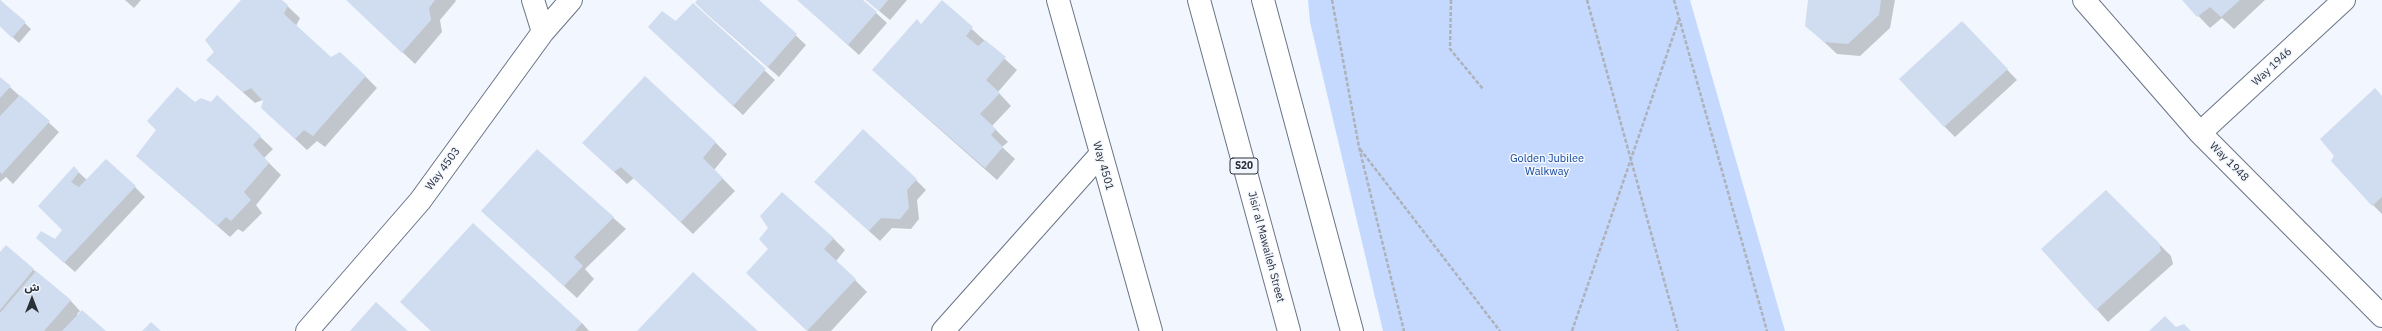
<!DOCTYPE html>
<meta charset="utf-8">
<style>
body{margin:0}
#map{position:relative;width:2382px;height:331px;overflow:hidden;background:#f2f7ff;font-family:"IBM Plex Sans","Noto Sans Arabic",sans-serif}
canvas{display:block}
.north{position:absolute;left:12px;top:279px;width:40px;height:40px;-webkit-text-stroke:3px #f2f7ff;paint-order:stroke;rotate:0deg;font-size:11px;font-weight:700;line-height:16px;text-align:center;color:#2b2f37}
.north::after{content:'';display:block;margin:auto;width:14px;height:18px;background:#2b2f37;clip-path:polygon(50% 0,100% 100%,50% 72%,0 100%)}
</style>
<div id="map">
<canvas width="2382" height="331"></canvas>
<div class="north">ش</div>
</div>
<script>
const g = document.querySelector('canvas').getContext('2d');
g.lineJoin = 'round';
function fill(path, color) { g.fillStyle = color; g.fill(path, 'evenodd'); }
const poly = rows => new Path2D(rows.map(r => 'M' + r).join(''));
function stroke(path, color, width, dash) { g.strokeStyle = color; g.lineWidth = width; g.lineCap = dash ? 'butt' : 'round'; g.setLineDash(dash || []); g.stroke(path); }
function label(font, color, halo, rows, align = 'center') {
  g.font = font + ' "IBM Plex Sans",sans-serif'; g.lineWidth = 3; g.setLineDash([]); g.textBaseline = 'middle'; g.strokeStyle = halo; g.fillStyle = color; for (const [text, x, y, turn = 0] of rows) {
    g.save(); g.translate(x, y); g.rotate((+turn || 0) * Math.PI / 180); g.textAlign = isNaN(turn) ? turn : align; if (halo) g.strokeText(text, 0, 0); g.fillText(text, 0, 0); g.restore();
  }
}
const green = poly([
 [1308,0,1690,0,1785,331,1383,331,1310,22]
]);
const shadow = poly([
 [0,0,31,29,19,43,0,26],
 [125,0,141,0,134,8],
 [242,0,281,0,300,18,296,26,331,58,365,76,377,88,325,147,317,141,307,150,262,108,265,99,255,103,220,72,215,52],
 [347,0,455,0,456,1,440,20,442,32,415,64],
 [698,0,758,0,806,45,779,77,706,13,696,3],
 [798,0,862,0,887,23,859,55],
 [866,0,907,0,890,20],
 [1809,0,1918,0,1895,0,1890,28,1860,56,1837,54,1806,25],
 [2183,0,2265,0,2234,29,2222,18,2210,28],
 [942,2,1017,70,998,92,1011,106,992,126,1008,142,1002,147,1015,159,997,180,886,82,922,25],
 [693,5,775,80,743,115,659,37],
 [1972,33,2017,80,1955,137,1944,126],
 [0,78,59,132,13,184,6,177,0,182],
 [218,97,273,149,264,158,281,175,256,205,262,213,243,232,238,229,230,237,137,156,195,104,211,104],
 [2382,97,2382,214,2373,205],
 [715,142,727,154,714,170,735,191,693,234,634,178,627,184,596,155],
 [537,151,626,229,585,269,594,279,577,298,482,211],
 [74,168,87,180,135,187,145,197,75,272,48,248,64,230,39,206],
 [916,180,926,190,917,200,919,219,911,229,892,228,880,241,826,192],
 [2106,191,2171,256,2173,264,2108,322,2043,249],
 [833,238,845,250,836,261,867,292,831,331,808,331,759,285,770,249],
 [6,247,70,300,80,311,77,314,78,316,105,331,0,331,0,254],
 [582,323,589,331,432,331]
]);
const building = poly([
 [0,0,26,22,12,38,0,26],
 [241,0,282,0,288,5,284,14,331,57,340,52,366,76,313,136,304,130,295,139,261,108,263,101,251,88,243,92,206,60,214,52,205,40],
 [346,0,435,0,429,8,431,20,402,53],
 [697,0,759,0,797,34,768,67,695,3],
 [797,0,863,0,877,12,848,45],
 [866,0,888,0,879,11],
 [942,0,973,27,966,36,978,46,985,40,1006,57,986,80,1000,93,980,114,996,129,991,135,1003,147,985,168,872,70,917,19,921,24],
 [1808,0,1881,0,1879,15,1848,44,1824,42,1805,26],
 [2182,0,2240,0,2221,17,2210,7,2197,17],
 [693,3,766,69,733,106,648,27,662,11,676,21],
 [1962,21,2008,69,1944,127,1899,79],
 [645,76,716,142,703,158,723,178,681,222,621,167,614,172,582,143],
 [0,77,11,86,0,98],
 [177,87,195,102,201,98,211,102,217,95,261,136,253,145,269,163,244,192,251,200,231,221,226,217,217,226,136,156,156,130,147,121],
 [2375,88,2382,96,2382,197,2372,206,2331,161,2334,156,2320,139],
 [20,95,50,121,2,174,0,172,0,116],
 [863,129,917,179,907,190,909,208,900,219,881,218,869,231,814,182],
 [537,149,614,217,574,257,583,266,564,286,481,211],
 [106,159,136,186,64,263,36,238,41,231,55,239,62,230,38,206,74,166,79,172,71,182,79,187],
 [2106,190,2159,243,2161,251,2096,310,2041,249],
 [782,192,834,238,824,249,856,279,807,331,746,273,768,249,759,239,768,228,760,216],
 [473,223,582,323,575,331,431,331,400,302],
 [6,245,34,269,0,310,0,252],
 [36,271,71,300,44,331,0,331,0,313],
 [693,272,758,331,637,331],
 [376,302,408,331,350,331],
 [82,310,106,331,62,331],
 [2165,316,2176,327,2184,324,2191,331,2149,331],
 [151,322,161,331,142,331]
]);
const path = poly([
 [1332,0,1359,147,1404,331],
 [1451,0,1450,49,1483,89],
 [1587,0,1678,331],
 [1674,0,1767,331],
 [1360,149,1500,331],
 [1572,331,1679,19]
]);
const minor = poly([
 [533,0,543,32],
 [1058,0,1151,331],
 [2084,0,2200,133,2382,316],
 [2200,133,2344,0],
 [307,331,420,201,543,32,571,0],
 [943,331,1100,155]
]);
const major = poly([
 [1199,0,1289,331],
 [1263,0,1352,331]
]);
const shields = [
 [1244,166,28]
];
const shieldNames = [
 ["S20",1244,166]
];
const streetNames = [
 ["Way 1946",2272,67,-43],
 ["Way 1948",2229,162,45],
 ["Way 4501",1103,166,74],
 ["Way 4503",443,169,-54],
 ["Jisir al Mawaileh Street",1266,247,75]
];
const parkNames = [
 ["Golden Jubilee",1547,159],
 ["Walkway",1547,172]
];
fill(green, '#c4d9fd');
fill(shadow, '#0003');
fill(building, '#d0dcef');
stroke(minor, '#697485', 24);
stroke(major, '#697485', 24);
stroke(path, '#adb1b9', 2.5, [4, 2]);
stroke(minor, '#fff', 22);
stroke(major, '#fff', 22);
for (const [x, y, w] of shields) { const box = new Path2D(); box.roundRect(x - w / 2, y - 8, w, 16, 3); g.fillStyle = '#f2f7ff'; g.fill(box); stroke(box, '#2b2f37', 1); }
label('bold 10px', '#2b2f37', null, shieldNames);
label('11px', '#2b2f37', '#f2f7ff', streetNames);
label('11px', '#134599', '#f2f7ff', parkNames);
</script>
